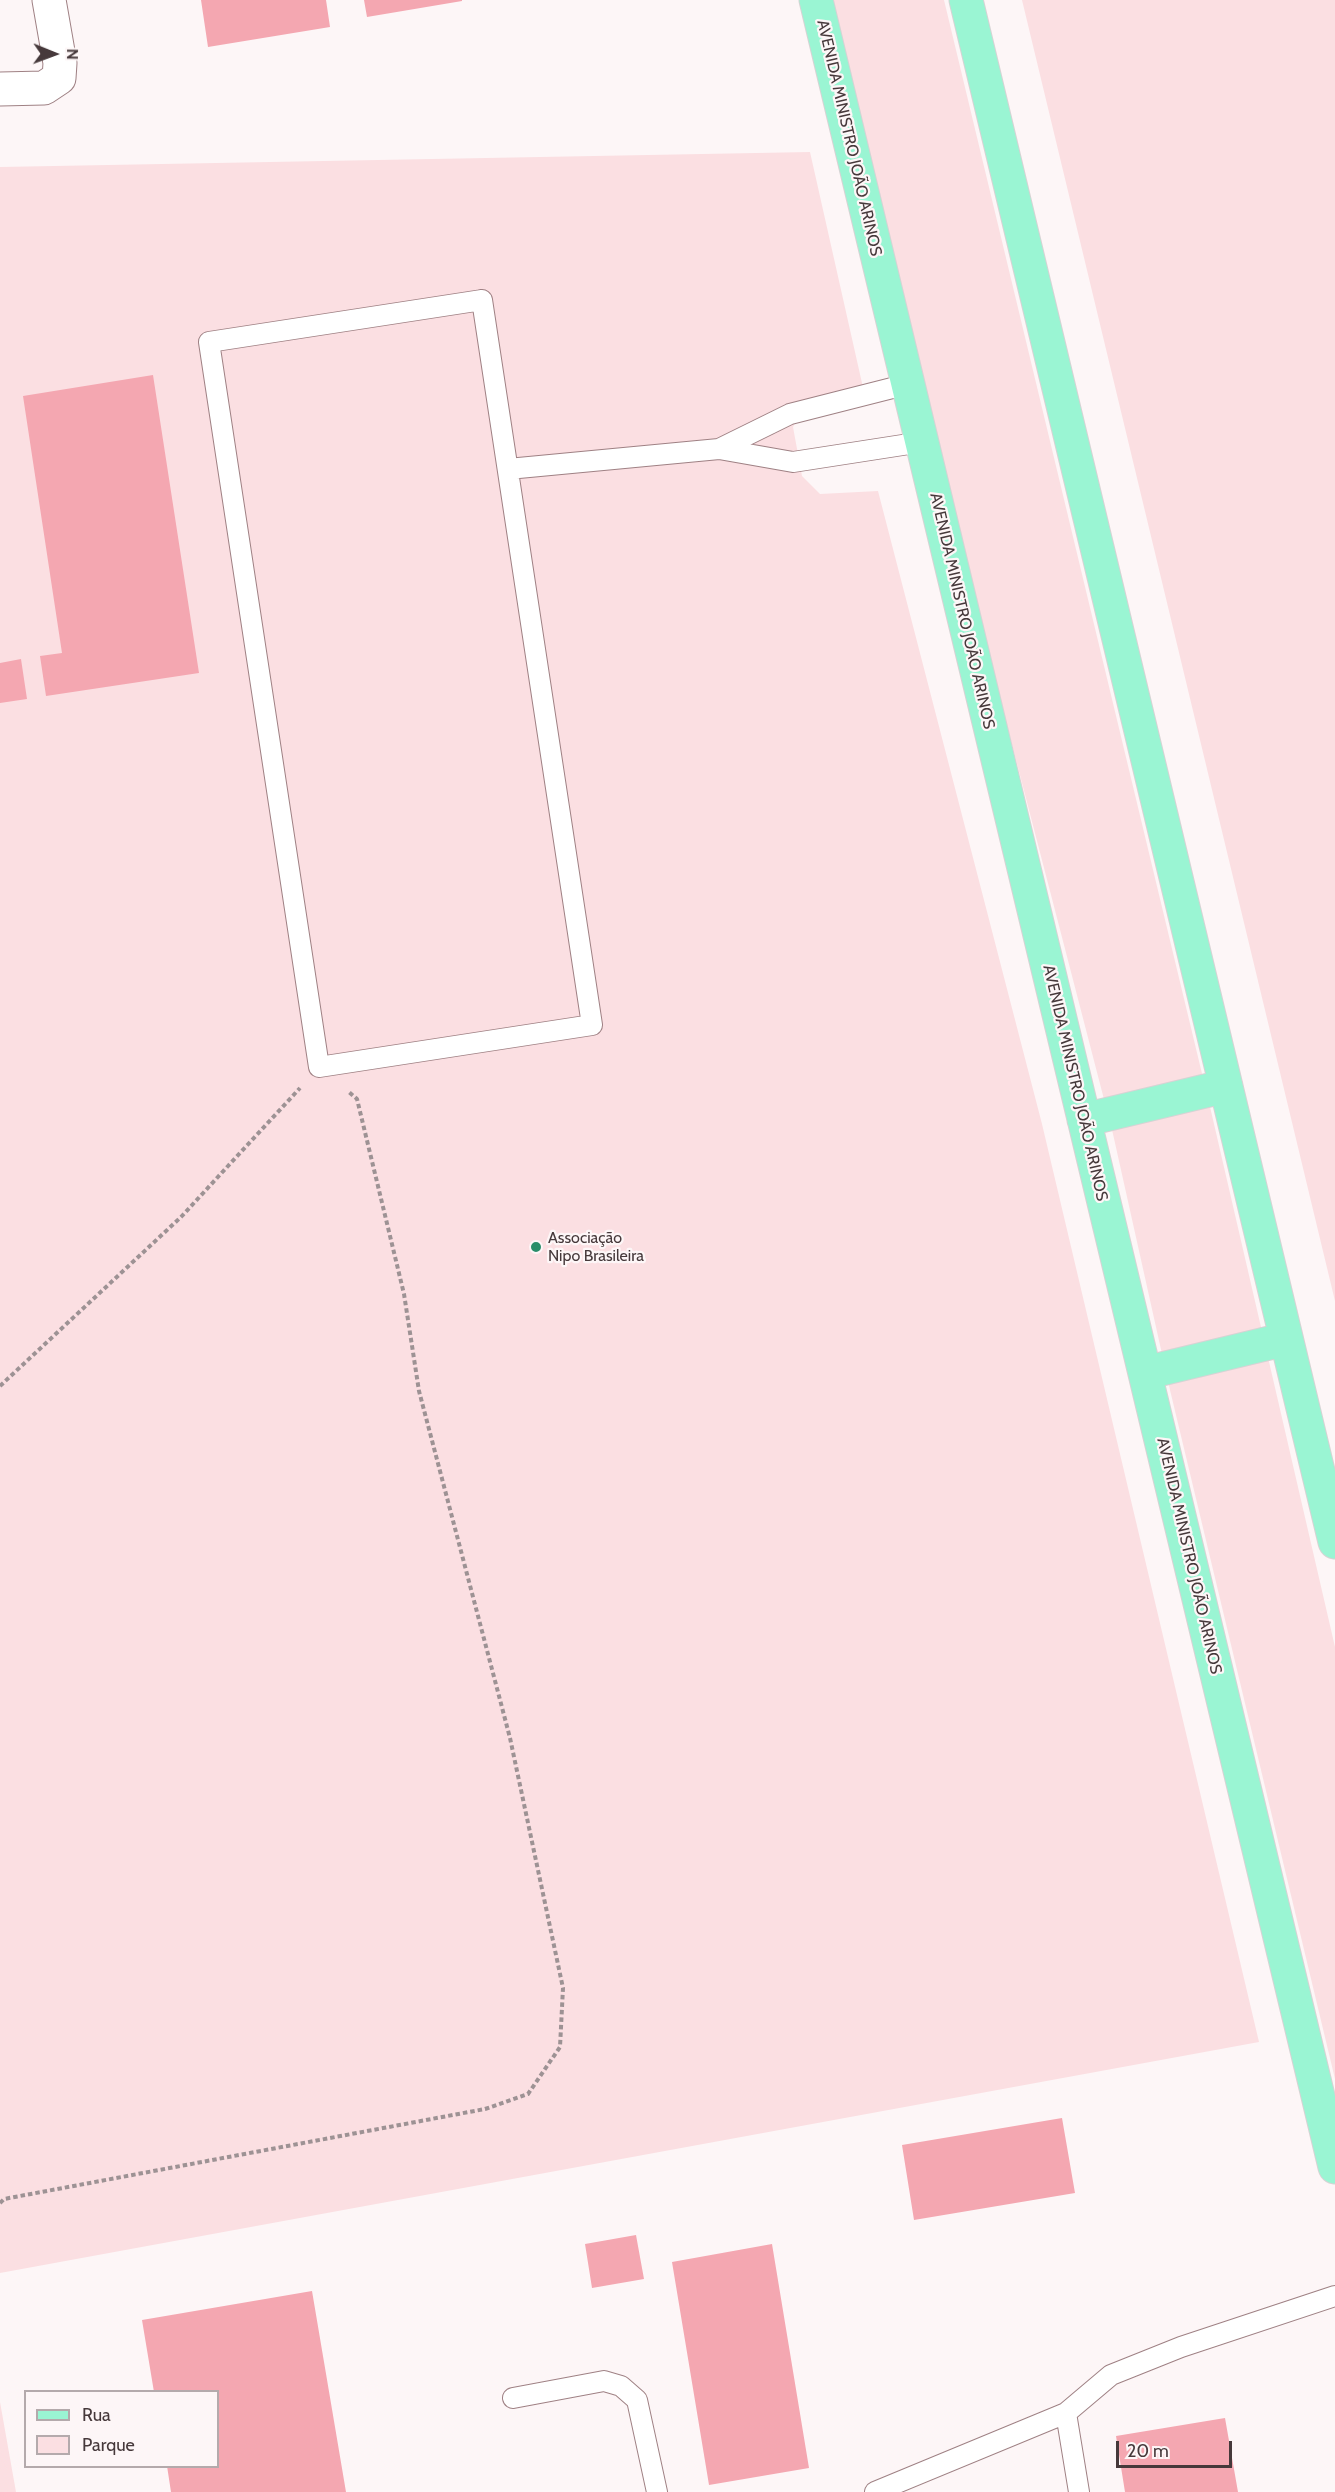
<!DOCTYPE html>
<meta charset="utf-8">
<style>
body{margin:0}
#map{position:relative;width:1335px;height:2492px;overflow:hidden;background:#fdf6f7;font-family:Cabin,sans-serif}
canvas{display:block}
.legend{position:absolute;left:24px;top:2390px;width:195px;height:78px;box-sizing:border-box;background:#fdf6f7;border:2px solid #b4aaac;margin:0;padding:8px 10px;list-style:none;font-size:18px;color:#46393b}
.legend li{display:flex;align-items:center;gap:12px;height:30px}
.legend b{width:30px;border:2px solid #b4aaac}
.north{position:absolute;left:24px;top:24px;width:60px;height:60px;-webkit-text-stroke:4px #fdf6f7;paint-order:stroke;rotate:91deg;font-size:16px;font-weight:700;line-height:24px;text-align:center;color:#46393b}
.north::after{content:'';display:block;margin:auto;width:21px;height:27px;background:#46393b;clip-path:polygon(50% 0,100% 100%,50% 72%,0 100%)}
.scale{position:absolute;left:1116px;top:2441px;width:116px;height:27px;box-sizing:border-box;border:3px solid #46393b;border-top:0;padding-left:8px;font-size:18px;line-height:21px;white-space:nowrap;color:#46393b;-webkit-text-stroke:4px #fdf6f7;paint-order:stroke}
</style>
<div id="map">
<canvas width="1335" height="2492"></canvas>
<ul class="legend">
<li><b style="height:8px;background:#9af5d3"></b>Rua</li>
<li><b style="height:16px;background:#fbdfe2"></b>Parque</li>
</ul>
<div class="north">N</div>
<div class="scale">20 m</div>
</div>
<script>
const g = document.querySelector('canvas').getContext('2d');
g.lineJoin = 'round';
function fill(path, color) { g.fillStyle = color; g.fill(path, 'evenodd'); }
const poly = rows => new Path2D(rows.map(r => 'M' + r).join(''));
function stroke(path, color, width, dash) { g.strokeStyle = color; g.lineWidth = width; g.lineCap = dash ? 'butt' : 'round'; g.setLineDash(dash || []); g.stroke(path); }
function label(font, color, halo, rows, align = 'center') {
  g.font = font + ' Cabin,sans-serif'; g.lineWidth = 4.5; g.setLineDash([]); g.textBaseline = 'middle'; g.strokeStyle = halo; g.fillStyle = color; for (const [text, x, y, turn = 0] of rows) {
    g.save(); g.translate(x, y); g.rotate((+turn || 0) * Math.PI / 180); g.textAlign = isNaN(turn) ? turn : align; if (halo) g.strokeText(text, 0, 0); g.fillText(text, 0, 0); g.restore();
  }
}
const green = poly([
 [833,0,944,0,1211,1111,1335,1647,1335,2079,1170,1390,1113,1134,938,459],
 [1022,0,1335,0,1335,1301],
 [810,152,864,392,808,399,793,427,802,476,820,494,878,491,1042,1124,1259,2042,0,2273,0,167],
 [0,2402,16,2492,0,2492]
]);
const building = poly([
 [201,0,326,0,330,27,208,47],
 [364,0,462,0,462,1,367,17],
 [153,375,199,673,46,696,40,656,62,653,23,396],
 [21,659,27,699,0,703,0,663],
 [1062,2118,1075,2193,914,2220,902,2145],
 [636,2235,644,2279,592,2288,585,2244],
 [772,2244,809,2468,709,2485,672,2262],
 [312,2291,346,2492,171,2492,167,2466,218,2466,218,2392,154,2392,142,2320],
 [1225,2418,1238,2492,1125,2492,1116,2436]
]);
const path = poly([
 [0,1386,181,1217,300,1088],
 [0,2203,4,2199,485,2109,528,2094,560,2047,563,1988,510,1738,419,1391,404,1294,357,1099,349,1092]
]);
const service = poly([
 [482,300,592,1025,319,1067,209,342,482,300],
 [719,449,790,414,908,384],
 [508,469,719,449,793,462,922,442],
 [513,2398,604,2381,621,2386,637,2400,657,2492],
 [1066,2413,1079,2492],
 [875,2492,1066,2413,1111,2375,1181,2347,1335,2296]
]);
const minor = poly([
 [0,89,44,88,59,78,60,63,49,0]
]);
const primary = poly([
 [816,0,1335,2167],
 [966,0,1335,1542],
 [1084,1120,1226,1086],
 [1145,1373,1286,1339]
]);
const markers = [
 [536,1247,6,"#298d69"]
];
const streetNames = [
 ["AVENIDA MINISTRO JOÃO ARINOS",849,138,77],
 ["AVENIDA MINISTRO JOÃO ARINOS",962,611,77],
 ["AVENIDA MINISTRO JOÃO ARINOS",1075,1083,77],
 ["AVENIDA MINISTRO JOÃO ARINOS",1189,1556,77]
];
const poiNames = [
 ["Associação",548,1238],
 ["Nipo Brasileira",548,1256]
];
fill(green, '#fbdfe2');
fill(building, '#f4a7b1');
stroke(service, '#9f8184', 22);
stroke(minor, '#9f8184', 35);
stroke(primary, '#d6d3d4', 35);
stroke(path, '#9d9294', 4, [4.5, 3]);
stroke(service, '#fff', 20);
stroke(minor, '#fff', 33);
stroke(primary, '#9af5d3', 33);
for (const [x, y, r, color] of markers) { const dot = new Path2D(); dot.arc(x, y, r, 0, 2 * Math.PI); g.fillStyle = color; g.fill(dot); stroke(dot, '#fdf6f7', 2); }
label('16px', '#46393b', '#fdf6f7', streetNames);
label('16px', '#46393b', '#fdf6f7', poiNames, 'left');
</script>
